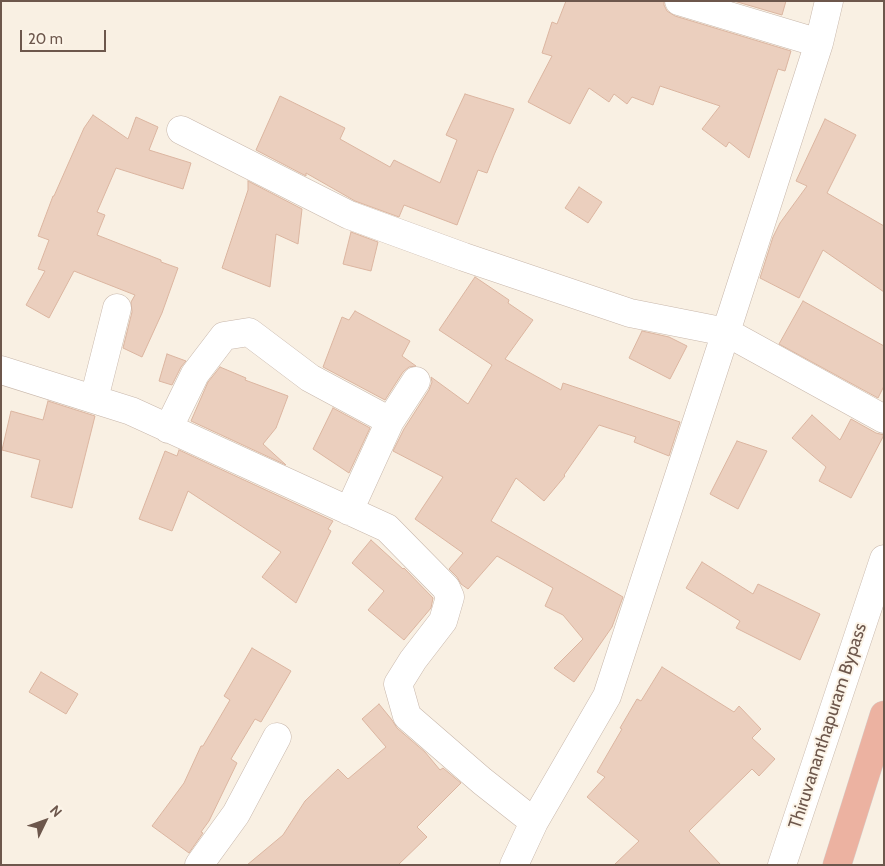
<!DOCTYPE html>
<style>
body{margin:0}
#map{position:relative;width:885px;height:866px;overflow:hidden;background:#f9f0e3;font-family:Cabin,sans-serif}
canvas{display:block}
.frame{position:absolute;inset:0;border:2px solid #6d574c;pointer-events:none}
.north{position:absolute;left:20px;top:796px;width:50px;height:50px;-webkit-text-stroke:4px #fcf4e8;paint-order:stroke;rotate:48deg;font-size:14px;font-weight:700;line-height:20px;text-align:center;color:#6d574c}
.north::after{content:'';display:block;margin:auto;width:18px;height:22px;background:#6d574c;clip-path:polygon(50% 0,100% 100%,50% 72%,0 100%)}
.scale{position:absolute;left:20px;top:30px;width:86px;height:22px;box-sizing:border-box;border:2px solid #6d574c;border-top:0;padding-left:6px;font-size:15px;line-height:18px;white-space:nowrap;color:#6d574c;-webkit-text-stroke:4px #fcf4e8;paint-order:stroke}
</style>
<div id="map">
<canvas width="885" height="866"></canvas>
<div class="frame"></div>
<div class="north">N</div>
<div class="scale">20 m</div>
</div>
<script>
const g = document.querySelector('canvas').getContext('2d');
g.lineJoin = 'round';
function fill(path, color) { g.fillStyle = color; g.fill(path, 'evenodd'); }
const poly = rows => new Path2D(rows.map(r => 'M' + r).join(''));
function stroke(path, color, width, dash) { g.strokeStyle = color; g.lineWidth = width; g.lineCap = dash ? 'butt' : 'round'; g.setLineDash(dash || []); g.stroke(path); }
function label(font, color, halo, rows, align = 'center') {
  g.font = font + ' Cabin,sans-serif'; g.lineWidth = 4; g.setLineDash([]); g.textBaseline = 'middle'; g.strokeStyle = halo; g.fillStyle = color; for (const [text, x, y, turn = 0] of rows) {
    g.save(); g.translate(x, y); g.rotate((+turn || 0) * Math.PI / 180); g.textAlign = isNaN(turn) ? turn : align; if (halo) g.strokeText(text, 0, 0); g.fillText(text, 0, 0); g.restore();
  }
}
const building = poly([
 [566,1,664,1,664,5,667,11,675,16,791,51,785,71,778,69,749,158,729,142,726,147,702,129,720,106,660,86,653,105,632,97,627,104,614,94,609,102,589,88,570,124,528,102,552,56,542,53,552,22,557,24,566,1],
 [734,1,786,1,782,15,734,1],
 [465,94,514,109,494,155,487,173,478,170,457,225,404,205,399,217,355,201,306,173,306,176,256,150,280,96,345,128,340,139,390,167,394,160,440,183,457,140,446,135,465,94],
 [93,115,128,139,136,117,158,127,149,150,191,163,183,189,116,168,97,212,105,215,97,235,161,260,161,262,178,268,162,313,142,357,123,348,132,312,131,302,135,295,74,271,49,318,26,305,45,271,38,269,49,240,38,236,53,196,54,196,84,128,93,115],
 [825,119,856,135,827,193,884,226,884,292,823,250,799,298,760,278,773,237,780,223,807,186,796,181,825,119],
 [248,181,302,209,298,244,276,234,270,287,222,268,248,190,248,181],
 [579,187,602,202,588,223,565,208,579,187],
 [351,232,378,242,371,271,343,264,351,232],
 [475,277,509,300,508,303,533,320,505,359,561,390,563,383,680,422,669,456,634,442,636,437,599,425,564,475,565,476,544,501,516,478,491,521,623,597,612,627,574,682,554,668,583,639,563,615,545,606,553,588,497,556,468,589,461,584,457,577,449,569,463,553,415,519,443,477,393,451,404,429,429,390,432,382,431,377,468,404,492,365,439,330,475,277],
 [803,301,884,346,884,386,878,398,779,344,803,301],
 [355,311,410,341,402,356,416,366,409,367,403,372,385,400,323,367,342,317,349,320,355,311],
 [642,331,669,337,687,346,670,379,629,358,642,331],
 [167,354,186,361,181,367,172,385,159,381,167,354],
 [220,367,246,378,245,380,288,396,276,428,263,444,286,465,191,421,208,382,220,367],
 [48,401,95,416,72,508,31,497,40,460,2,450,11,411,43,420,48,401],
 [333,408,370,428,349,473,313,449,333,408],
 [812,415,840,440,851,419,876,433,884,435,851,498,819,481,826,467,792,438,812,415],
 [737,441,767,451,738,509,710,494,737,441],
 [179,450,333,521,328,529,331,531,296,603,262,577,281,552,188,491,172,531,139,519,165,451,177,456,179,450],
 [371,540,403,569,404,568,433,598,431,608,404,640,368,610,384,591,352,563,371,540],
 [702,562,753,594,758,584,820,614,800,660,736,628,740,621,686,588,702,562],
 [252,648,291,671,261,722,255,719,231,759,237,763,209,821,201,832,203,833,189,853,152,826,184,783,201,746,203,746,230,700,224,696,252,648],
 [662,667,734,712,739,706,761,729,752,738,775,759,759,776,752,769,689,831,721,865,614,865,639,841,587,797,605,777,597,772,622,729,620,728,637,699,641,701,662,667],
 [41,672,78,694,66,714,29,692,41,672],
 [379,704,392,720,397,728,425,752,440,770,443,768,461,783,417,827,427,837,398,865,247,865,283,835,305,801,338,769,348,779,386,747,362,719,379,704]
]);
const minor = poly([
 [679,1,819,43],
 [181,130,349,215,464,257,630,313,726,332,884,419],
 [1,370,131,411,387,528,446,588,450,597,443,621,413,660,398,684,407,716,482,781,534,822],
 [94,399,117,308],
 [168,429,195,374,224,336,249,332,310,378,390,421],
 [349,511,390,421,416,381],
 [199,865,236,814,277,737],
 [514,865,534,822,607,696,726,332,819,43,829,1],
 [782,865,884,559]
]);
const highway = poly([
 [837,865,884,715]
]);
const streetNames = [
 ["Thiruvananthapuram Bypass",828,726,-72]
];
fill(building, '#ebcfbe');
stroke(building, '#dbb5a0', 1);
stroke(minor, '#c8b7ab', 29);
stroke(highway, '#d6d0cd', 29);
stroke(minor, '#fff', 28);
stroke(highway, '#ecb2a1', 28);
label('18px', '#6d574c', '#fcf4e8', streetNames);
</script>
